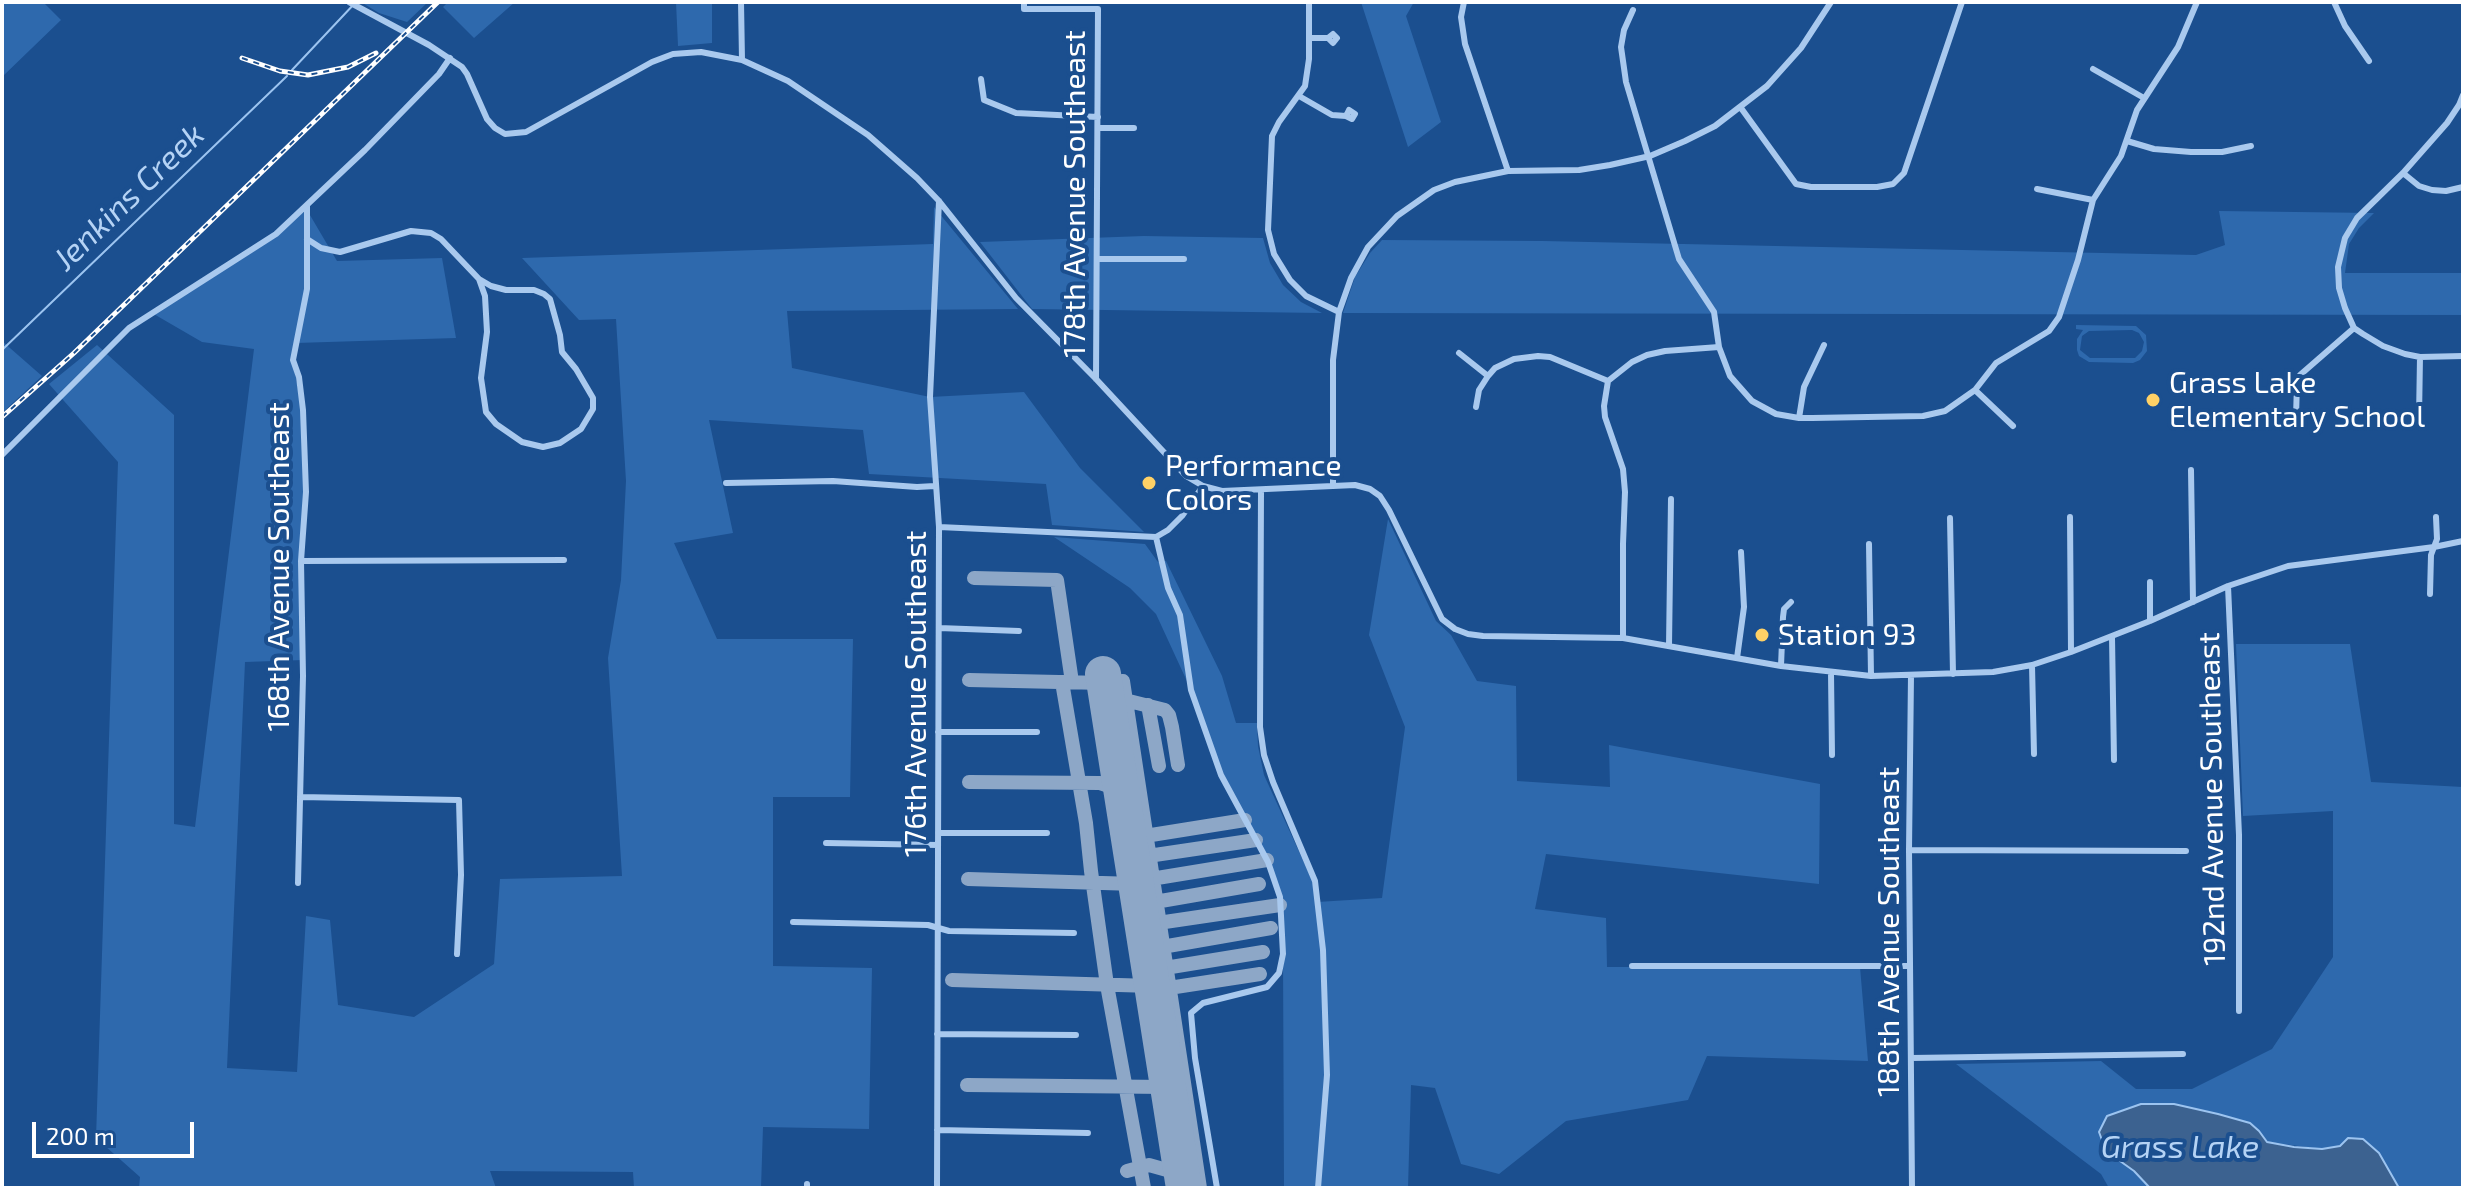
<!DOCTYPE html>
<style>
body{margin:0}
#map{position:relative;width:2465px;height:1190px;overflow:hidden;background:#1b4f8f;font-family:"Exo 2",sans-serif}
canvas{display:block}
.frame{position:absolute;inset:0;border:4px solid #fff;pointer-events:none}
.scale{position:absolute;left:32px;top:1122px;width:162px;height:36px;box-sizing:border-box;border:4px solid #fff;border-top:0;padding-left:10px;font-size:24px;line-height:28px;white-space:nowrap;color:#fff;-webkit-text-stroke:6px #1b4f8f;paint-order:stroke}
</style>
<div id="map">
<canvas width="2465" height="1190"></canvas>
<div class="frame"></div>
<div class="scale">200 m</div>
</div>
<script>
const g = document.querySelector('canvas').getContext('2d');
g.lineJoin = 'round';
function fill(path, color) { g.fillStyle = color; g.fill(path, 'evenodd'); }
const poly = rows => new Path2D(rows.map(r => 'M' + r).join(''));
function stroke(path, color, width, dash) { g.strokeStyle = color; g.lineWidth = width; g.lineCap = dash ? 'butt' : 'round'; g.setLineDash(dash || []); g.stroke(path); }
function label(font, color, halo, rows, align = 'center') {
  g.font = font + ' "Exo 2",sans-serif'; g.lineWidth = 8; g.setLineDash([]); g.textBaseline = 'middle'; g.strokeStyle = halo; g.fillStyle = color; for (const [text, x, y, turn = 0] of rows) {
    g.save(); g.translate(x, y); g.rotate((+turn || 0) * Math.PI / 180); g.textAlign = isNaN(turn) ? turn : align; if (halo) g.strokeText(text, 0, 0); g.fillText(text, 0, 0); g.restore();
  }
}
const green = poly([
 [2,2,43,2,61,20,2,77],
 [361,2,428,2,407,22,379,13],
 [448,2,515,2,474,38,443,7],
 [676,2,712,2,712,43,678,46],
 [1361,2,1414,2,1406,16,1441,122,1408,147],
 [934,207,1018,309,787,311,792,368,930,397,1024,392,1080,468,1144,532,1052,525,1046,484,869,474,863,430,709,420,733,533,674,543,717,639,853,639,850,797,773,797,773,966,872,968,869,1129,763,1127,761,1188,634,1188,633,1172,490,1171,496,1188,139,1188,140,1177,96,1138,118,462,49,384,97,345,174,415,174,824,195,827,254,349,202,342,152,313,307,210,337,261,442,258,456,338,296,343,293,360,304,425,303,660,245,662,227,1068,297,1072,306,916,330,920,338,1005,414,1017,494,964,500,879,622,876,608,658,621,580,626,481,616,319,579,320,522,258,933,244],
 [2219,211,2374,213,2359,228,2349,244,2345,273,2463,273,2463,315,1343,313,1355,277,1370,253,1382,240,1543,241,2196,255,2225,245],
 [1144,236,1263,238,1270,263,1283,285,1301,302,1322,313,1032,309,980,242],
 [2076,325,2136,326,2146,335,2147,351,2140,360,2133,363,2089,362,2079,356,2077,350,2077,339,2083,330,2076,329],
 [2132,330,2139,333,2144,342,2142,351,2135,358,2090,358,2080,350,2082,336,2089,331],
 [2,341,42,376,2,413],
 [1388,519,1436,621,1451,635,1477,681,1516,686,1517,781,1610,787,1609,745,1820,784,1819,884,1546,854,1535,909,1606,918,1607,967,1860,967,1868,1061,1707,1056,1688,1100,1566,1121,1499,1174,1461,1164,1435,1088,1411,1085,1408,1188,1284,1188,1283,955,1280,897,1267,860,1221,775,1191,690,1156,614,1130,588,1054,537,1145,544,1158,562,1166,561,1222,676,1236,723,1257,723,1258,746,1264,775,1312,880,1317,902,1382,898,1405,727,1369,635],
 [2236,644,2350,644,2371,782,2463,787,2463,1188,2399,1188,2379,1153,2340,1146,2322,1149,2267,1142,2259,1131,2174,1104,2106,1151,2134,1171,2150,1188,2109,1188,2101,1174,1956,1064,2101,1061,2136,1089,2192,1089,2272,1049,2333,957,2333,811,2243,816]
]);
const water = poly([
 [2141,1104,2174,1104,2218,1114,2250,1123,2259,1131,2267,1142,2294,1147,2322,1149,2340,1146,2348,1138,2363,1139,2379,1153,2399,1188,2150,1188,2134,1171,2106,1151,2099,1132,2107,1116,2141,1104]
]);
const stream = poly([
 [292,70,356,2],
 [2,350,287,76]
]);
const taxiway = poly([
 [974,578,1057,580,1072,682],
 [969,680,1104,683,1123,681,1200,1188],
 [1062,682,1086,823,1091,871,1107,985,1144,1188],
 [1125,700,1165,710,1169,715,1172,727,1178,765],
 [1148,705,1159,766],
 [969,782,1100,783,1121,790],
 [1126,823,1142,820],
 [1145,836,1245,820],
 [1148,856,1256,840],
 [968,879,1136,884],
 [1151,879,1267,860],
 [1155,902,1259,884],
 [1158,923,1280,905],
 [1162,947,1271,928],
 [1165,968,1263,952],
 [952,980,1152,986],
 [1169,988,1260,974],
 [1159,1032,1171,1007],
 [967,1085,1167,1087],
 [1127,1171,1149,1165,1181,1174]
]);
const runway = poly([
 [1103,674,1184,1188]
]);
const minor = poly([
 [349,2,429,45,462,67,467,74,487,119,495,128,505,134,526,132,652,62,673,54,701,52,742,60,788,81,868,135,917,178,939,201,1016,298,1096,379,1186,476,1203,486,1222,491,1355,485,1370,489,1380,496,1389,510,1442,619,1455,629,1468,634,1483,636,1623,638,1781,666,1871,676,1993,672,2032,665,2071,652,2150,621,2228,586,2288,566,2434,547,2463,541],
 [741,2,742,60],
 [1024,2,1024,9,1098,9,1096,379],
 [1309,2,1309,59,1305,86,1279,122,1272,136,1268,230,1274,254,1290,280,1306,296,1339,312],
 [1464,2,1461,17,1465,44,1508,171],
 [2334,2,2345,26,2369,61],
 [1633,10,1624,30,1621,47,1626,82,1679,259,1714,312,1719,347,1730,376,1752,401,1776,414,1799,418,1812,418,1923,416,1945,411,1975,390,1996,363,2049,331,2059,317,2078,260,2093,200,2121,156,2137,110,2178,47,2197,2],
 [1309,38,1328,38,1333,43,1337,38,1333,34,1328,38],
 [2093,69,2144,98],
 [981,79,984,100,1016,113,1098,117],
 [2463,95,2459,105,2447,123,2403,173,2357,218,2345,238,2338,267,2339,288,2345,308,2354,328,2363,334,2383,346,2405,354,2420,357,2463,356],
 [1299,96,1332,115,1346,116,1352,119,1355,114,1349,110,1346,116],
 [1741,108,1796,184,1811,187,1877,187,1893,184,1904,173,1962,2],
 [1098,128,1134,128],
 [2127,141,2154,149,2191,152,2222,152,2251,146],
 [2403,173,2419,186,2432,190,2446,191,2463,187],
 [2037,189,2093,200],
 [307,239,321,248,340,252,411,231,431,233,441,239,479,279,491,286,506,290,534,290,544,294,550,299,560,335,562,352,576,369,593,398,593,409,581,429,560,443,543,447,522,442,496,424,486,412,481,378,487,332,485,296,479,279],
 [1098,259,1184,259],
 [1459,353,1488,376],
 [1608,381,1604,406,1605,417,1623,469,1625,492,1623,544,1623,638],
 [1975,390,2013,426],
 [1476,407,1479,390,1488,376,1495,368,1514,359,1538,356,1550,357,1608,381,1632,362,1647,355,1665,351,1719,347],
 [2296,417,2297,383,2300,375,2354,328],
 [1799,418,1804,387,1824,345],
 [2419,418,2420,357],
 [2,455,129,328,276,234,365,150,439,74,450,58],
 [2191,470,2193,602],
 [726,483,833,481,917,487,935,486],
 [1333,486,1333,360,1339,312,1351,278,1368,247,1397,216,1434,190,1455,182,1508,171,1579,170,1610,165,1650,156,1685,141,1715,126,1767,86,1801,48,1831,2],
 [1261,490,1260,727,1264,755,1273,782,1315,881,1323,950,1327,1075,1318,1188],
 [2070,517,2071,652],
 [1950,518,1953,674],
 [939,527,1156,537,1168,530,1182,516,1203,486],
 [1156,537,1168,588,1180,615,1191,690,1221,775,1268,862,1280,897,1283,954,1279,973,1267,987,1203,1003,1191,1013,1195,1058,1217,1188],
 [1869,544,1871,676],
 [301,561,564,560],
 [2150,582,2150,621],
 [2228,586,2239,835,2239,1011],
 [2430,594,2431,555,2437,539,2436,517],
 [939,628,1019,631],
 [2112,637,2114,760],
 [1669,646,1671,499],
 [1737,658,1744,607,1741,552],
 [2032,665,2034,754],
 [1781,666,1783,617,1784,609,1791,602],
 [1831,673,1832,755],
 [1911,675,1909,850,1912,1188],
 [938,732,1037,732],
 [300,797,459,800,461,875,457,954],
 [938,833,1047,833],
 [826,843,938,845],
 [1909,850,2186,851],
 [298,883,303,676,301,561,306,492,303,410,299,377,293,360,307,289,307,206],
 [793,922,928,925,949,931,1074,933],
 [1632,966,1910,966],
 [937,1034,1076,1035],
 [1911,1058,2183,1054],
 [937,1130,1088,1133],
 [807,1184,807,1188],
 [937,1188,939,527,930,397,939,201]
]);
const rail = poly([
 [242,58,280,71,308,75,348,67,376,53],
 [2,417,74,353,438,2]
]);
const markers = [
 [2153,400,8,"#ffd166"],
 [1149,483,8,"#ffd166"],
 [1762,635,8,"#ffd166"]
];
const streetNames = [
 ["178th Avenue Southeast",1075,194,-90],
 ["168th Avenue Southeast",279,567,-90],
 ["176th Avenue Southeast",916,694,-90],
 ["192nd Avenue Southeast",2212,799,-91],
 ["188th Avenue Southeast",1889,932,-90]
];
const poiNames = [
 ["Grass Lake",2169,383],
 ["Elementary School",2169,417],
 ["Performance",1165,466],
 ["Colors",1165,500],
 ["Station 93",1778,635]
];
const waterNames = [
 ["Jenkins Creek",129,197,-44],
 ["Grass Lake",2180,1147]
];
fill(green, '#2e69ad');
fill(water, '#3c6290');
stroke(water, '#9cc4f0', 2);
stroke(stream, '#9cc4f0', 2);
stroke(taxiway, '#8da7c7', 14);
stroke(runway, '#8da7c7', 36);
stroke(minor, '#a9c9ee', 6);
stroke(rail, '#fff', 5);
stroke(rail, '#1b4f8f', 2, [6]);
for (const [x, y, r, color] of markers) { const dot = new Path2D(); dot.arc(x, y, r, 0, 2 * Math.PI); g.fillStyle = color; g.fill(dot); stroke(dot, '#1b4f8f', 3); }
label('30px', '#fff', '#1b4f8f', streetNames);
label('30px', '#fff', '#1b4f8f', poiNames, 'left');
label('italic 32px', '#b5d3f5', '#1b4f8f', waterNames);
</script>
